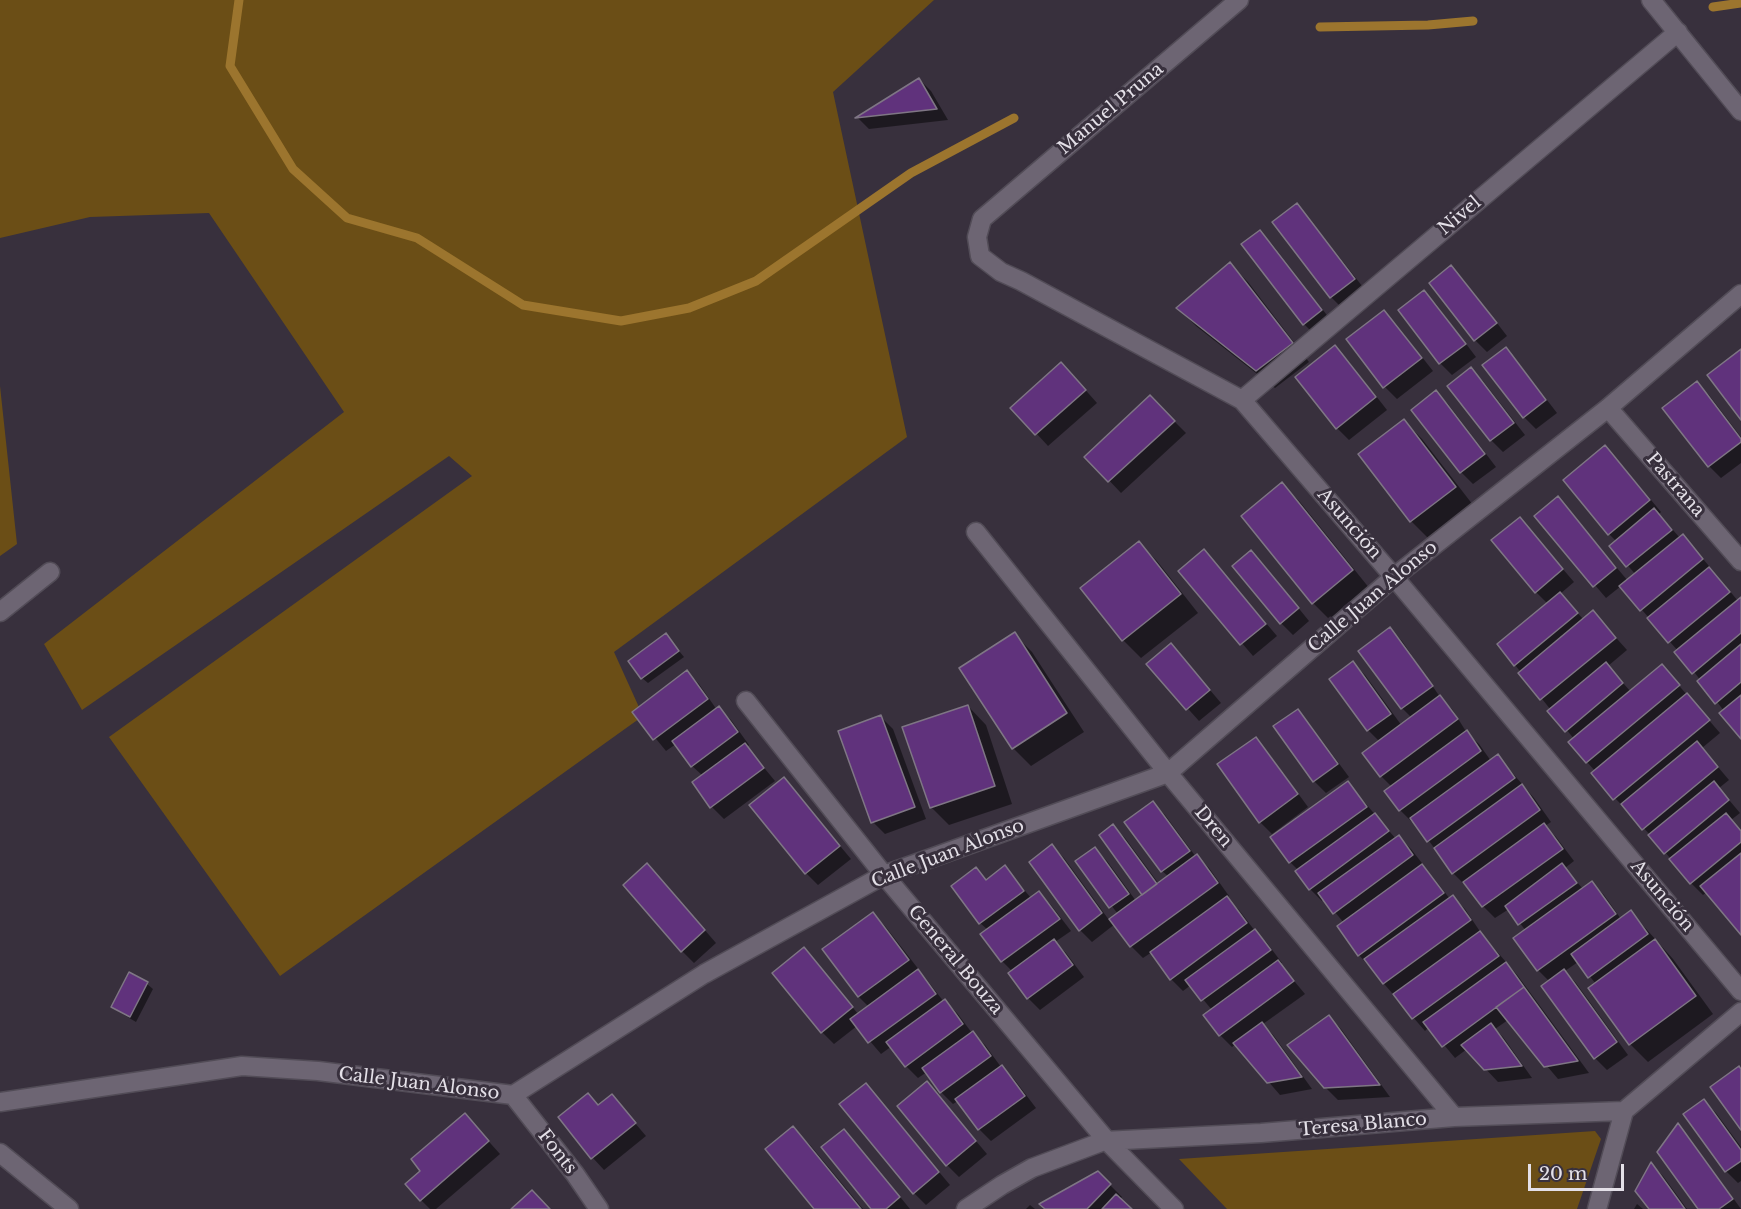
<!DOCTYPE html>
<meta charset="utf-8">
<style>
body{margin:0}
#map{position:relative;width:1741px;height:1209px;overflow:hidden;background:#38303d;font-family:"Libre Baskerville",serif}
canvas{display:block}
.scale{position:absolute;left:1528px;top:1164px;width:96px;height:27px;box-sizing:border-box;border:3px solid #e4e0e8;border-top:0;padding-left:8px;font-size:18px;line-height:21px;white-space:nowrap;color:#e4e0e8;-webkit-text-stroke:4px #38303d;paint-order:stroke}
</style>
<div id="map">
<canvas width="1741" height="1209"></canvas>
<div class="scale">20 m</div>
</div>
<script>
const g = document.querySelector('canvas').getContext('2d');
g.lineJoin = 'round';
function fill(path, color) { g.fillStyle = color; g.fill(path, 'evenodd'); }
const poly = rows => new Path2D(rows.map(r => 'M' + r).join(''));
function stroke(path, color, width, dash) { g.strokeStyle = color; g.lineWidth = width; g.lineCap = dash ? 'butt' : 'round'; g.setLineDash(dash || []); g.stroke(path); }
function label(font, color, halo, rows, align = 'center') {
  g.font = font + ' "Libre Baskerville",serif'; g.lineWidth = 6; g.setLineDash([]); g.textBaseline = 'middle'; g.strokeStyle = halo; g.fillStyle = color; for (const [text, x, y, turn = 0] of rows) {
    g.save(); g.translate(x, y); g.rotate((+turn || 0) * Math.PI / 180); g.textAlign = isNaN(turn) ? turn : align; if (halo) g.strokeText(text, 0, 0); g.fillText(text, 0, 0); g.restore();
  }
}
const green = poly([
 [0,0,934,0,833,92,907,437,614,652,643,716,280,976,109,737,472,476,449,456,82,710,44,644,344,412,209,213,90,217,0,238],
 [0,386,17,544,0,556],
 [1595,1131,1601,1139,1577,1209,1227,1209,1179,1159]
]);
const shadow = poly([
 [919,79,931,91,948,120,869,129,858,118],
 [1296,205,1308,217,1366,291,1343,309,1331,297],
 [1260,232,1272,244,1333,323,1316,336,1304,324,1243,245],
 [1230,264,1248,282,1309,362,1275,388,1196,326,1178,308],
 [1451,267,1463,279,1507,336,1487,352,1475,340],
 [1424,292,1436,304,1476,357,1452,375,1440,363,1400,311],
 [1384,312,1396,324,1433,371,1397,399,1385,387],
 [1335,347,1347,359,1387,410,1349,440,1337,428],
 [1505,349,1517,361,1557,413,1536,429,1524,417,1484,365],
 [1471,369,1483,381,1525,435,1503,452,1491,440],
 [1073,376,1097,403,1048,446,1013,408],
 [1697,383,1709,395,1741,437,1741,463,1721,478,1709,466],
 [1436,392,1448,404,1496,467,1473,484,1461,472,1413,410],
 [1150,397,1186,433,1121,493,1087,457],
 [1404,421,1422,439,1473,505,1429,539,1411,521],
 [1605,447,1617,459,1661,512,1659,514,1680,538,1682,536,1694,548,1738,601,1741,599,1741,736,1724,711,1678,651,1621,586,1606,598,1536,516,1558,498,1628,581,1636,575,1611,546,1616,541,1609,534],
 [1282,484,1300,502,1370,589,1331,621,1313,603],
 [1520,519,1574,582,1560,594,1584,620,1593,612,1627,650,1608,666,1631,692,1662,666,1720,733,1702,748,1729,780,1719,788,1740,813,1731,820,1741,831,1741,933,1707,892,1703,895,1691,883,1654,839,1615,798,1595,771,1587,762,1574,739,1515,665,1548,604,1536,592],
 [1139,543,1157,561,1198,613,1141,658,1123,640],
 [1215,563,1277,636,1253,656,1180,571],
 [1263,564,1309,621,1293,635,1281,623],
 [1390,629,1402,641,1442,700,1452,709,1467,733,1479,744,1491,761,1498,756,1534,798,1551,822,1545,826,1556,837,1574,861,1565,868,1583,889,1592,883,1604,895,1621,919,1631,912,1673,959,1713,1014,1648,1062,1630,1044,1596,984,1578,962,1565,971,1576,983,1628,1055,1607,1070,1595,1058,1549,981,1538,970,1526,931,1509,909,1495,918,1483,906,1467,884,1465,885,1453,873,1414,821,1412,822,1400,810,1386,791,1392,787,1381,776,1380,742,1368,730,1331,679,1353,663,1365,675,1402,726,1412,718,1402,708],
 [1014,634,1032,652,1084,732,1031,766,1013,748],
 [666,635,684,657,648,683,642,678],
 [1182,657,1221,703,1199,721,1148,664],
 [687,672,699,684,717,710,719,708,731,720,749,745,747,747,775,781,724,819,712,807,703,776,692,766,676,744,666,751,634,712],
 [968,706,986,725,1012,804,949,825,931,807],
 [1297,711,1309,723,1349,777,1326,793,1314,781,1275,727],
 [881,717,893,729,926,819,885,834,873,822],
 [1255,739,1267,751,1308,807,1272,834,1260,822],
 [784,779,851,859,818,885,806,873,751,806],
 [1348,783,1396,839,1399,837,1411,849,1450,899,1453,897,1465,909,1481,933,1518,976,1589,1073,1558,1079,1508,1020,1495,1029,1503,1037,1532,1078,1498,1082,1467,1049,1455,1058,1429,1027,1425,1031,1359,955,1344,923,1324,899,1322,901,1310,889,1298,870,1290,862],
 [1153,803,1165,815,1196,857,1197,856,1209,868,1229,896,1226,898,1239,910,1255,931,1267,943,1282,963,1280,964,1305,994,1263,1024,1274,1036,1312,1089,1280,1095,1236,1044,1232,1047,1220,1035,1212,1010,1191,985,1183,991,1171,979,1152,952,1143,958,1131,946,1115,924,1092,942,1080,930,1052,846,1064,858,1109,920,1118,914,1077,862,1095,849,1107,861,1136,901,1144,895,1113,826,1125,838,1159,884,1169,877,1162,871],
 [1005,867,1031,898,1039,893,1051,905,1071,931,1055,942,1066,953,1084,977,1040,1010,1028,998,1012,971,1002,961,988,930,980,923,976,869,987,880],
 [659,877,716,943,694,963,682,951],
 [873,914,885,926,944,1002,945,1001,957,1013,972,1033,985,1045,1001,1067,1014,1079,1036,1108,991,1141,979,1129,958,1101,953,1104,941,1092,927,1072,918,1078,906,1066,892,1046,881,1054,857,1026,834,1044,822,1032,804,949,859,1015,869,1007,859,997,824,950],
 [130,974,147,984,153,989,136,1022,119,1012,113,1006],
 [1329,1017,1341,1029,1390,1097,1338,1100,1325,1087],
 [927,1083,987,1154,959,1177,947,1165],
 [866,1085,950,1185,926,1205,914,1193],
 [612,1096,646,1136,604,1170,593,1158],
 [1704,1101,1716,1113,1741,1147,1741,1181,1738,1183,1726,1171,1685,1114],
 [465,1115,500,1154,436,1209,430,1209,421,1200,423,1171],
 [1678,1125,1689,1137,1741,1209,1700,1209],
 [793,1128,811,1146,863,1209,816,1209],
 [844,1131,856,1143,910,1209,873,1209],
 [1652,1165,1663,1176,1687,1209,1650,1209],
 [1098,1173,1122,1197,1120,1199,1130,1209,1047,1209],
 [1637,1204,1643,1209,1634,1209],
 [1030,1205,1035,1209,1026,1209]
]);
const stream = poly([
 [239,0,230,66,293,169,347,218,417,238,523,305,621,321,689,308,756,281,911,173,1014,118],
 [1713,7,1741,3],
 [1320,27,1428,25,1473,21]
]);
const building = poly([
 [919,78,937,109,855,118,919,78],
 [1297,203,1355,279,1330,298,1272,222,1297,203],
 [1260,230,1322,310,1303,325,1241,244,1260,230],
 [1230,262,1293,343,1256,371,1176,308,1230,262],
 [1451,265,1497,323,1474,341,1429,283,1451,265],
 [1424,290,1466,344,1439,364,1398,310,1424,290],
 [1384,310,1422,358,1383,388,1346,339,1384,310],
 [1335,345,1376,397,1336,429,1295,377,1335,345],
 [1506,347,1546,400,1523,418,1482,365,1506,347],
 [1741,349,1741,420,1707,375,1741,349],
 [1061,362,1086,390,1035,435,1010,408,1061,362],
 [1471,367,1514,423,1490,441,1447,386,1471,367],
 [1697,381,1741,439,1741,442,1708,467,1662,408,1697,381],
 [1436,390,1485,454,1460,473,1411,410,1436,390],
 [1150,395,1175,421,1108,482,1084,457,1150,395],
 [1404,419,1456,487,1410,522,1358,454,1404,419],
 [1605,445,1650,500,1608,535,1563,480,1605,445],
 [1282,482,1353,570,1312,604,1241,516,1282,482],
 [1558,496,1616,568,1593,587,1534,516,1558,496],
 [1654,508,1672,530,1626,567,1609,546,1654,508],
 [1520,517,1563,569,1535,593,1491,540,1520,517],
 [1683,534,1703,559,1640,611,1619,586,1683,534],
 [1139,541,1181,594,1122,641,1080,588,1139,541],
 [1204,549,1266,624,1240,645,1178,571,1204,549],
 [1251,550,1299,608,1280,624,1232,566,1251,550],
 [1709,567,1730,592,1668,643,1647,618,1709,567],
 [1560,592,1578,613,1514,666,1497,644,1560,592],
 [1741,597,1741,633,1692,674,1674,652,1741,597],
 [1593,610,1616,638,1540,700,1518,673,1593,610],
 [1390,627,1433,686,1401,709,1358,651,1390,627],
 [1015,632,1067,713,1012,749,959,668,1015,632],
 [666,633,679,651,641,679,628,661,666,633],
 [1171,643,1210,690,1186,710,1146,664,1171,643],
 [1741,644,1741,682,1715,704,1697,681,1741,644],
 [1353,661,1391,714,1367,731,1329,679,1353,661],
 [1606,662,1623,683,1565,732,1547,711,1606,662],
 [1662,664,1680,685,1586,763,1568,742,1662,664],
 [687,670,708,699,653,740,632,712,687,670],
 [1687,693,1710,720,1613,800,1591,773,1687,693],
 [1440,695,1458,719,1380,777,1362,753,1440,695],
 [1741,695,1741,739,1719,713,1741,695],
 [968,705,995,786,930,808,902,727,968,705],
 [719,706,738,732,691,767,672,741,719,706],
 [1298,709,1338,764,1313,782,1273,726,1298,709],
 [881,715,915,807,871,823,838,731,881,715],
 [1467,730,1481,751,1399,811,1384,791,1467,730],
 [1256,737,1298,794,1259,823,1217,764,1256,737],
 [1697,741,1718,767,1642,830,1621,804,1697,741],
 [745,743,764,768,710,808,692,782,745,743],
 [1498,754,1515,778,1427,842,1410,818,1498,754],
 [784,777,840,846,805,874,749,805,784,777],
 [1348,781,1367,807,1289,863,1270,837,1348,781],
 [1714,781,1729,800,1664,854,1648,835,1714,781],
 [1522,784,1540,810,1452,874,1434,848,1522,784],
 [1153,801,1190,851,1161,872,1124,822,1153,801],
 [1375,813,1389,831,1309,890,1295,871,1375,813],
 [1726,813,1741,831,1741,842,1690,884,1669,859,1726,813],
 [1544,823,1563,849,1482,907,1463,882,1544,823],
 [1113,824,1157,884,1142,895,1099,835,1113,824],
 [1399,835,1413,855,1333,914,1318,893,1399,835],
 [1052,844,1102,913,1079,931,1029,862,1052,844],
 [1095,847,1129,894,1109,908,1075,861,1095,847],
 [1741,853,1741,935,1700,886,1741,853],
 [1197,854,1218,883,1130,947,1109,919,1197,854],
 [647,863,705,930,681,952,623,885,647,863],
 [1562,863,1577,883,1518,925,1505,906,1562,863],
 [1422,864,1444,893,1358,956,1337,926,1422,864],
 [1005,865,1024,891,979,924,951,886,976,867,986,880,1005,865],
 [1592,881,1616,914,1537,971,1513,938,1592,881],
 [1039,891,1060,919,1001,962,980,934,1039,891],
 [1453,895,1471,920,1383,984,1364,959,1453,895],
 [1227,896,1247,923,1170,980,1150,952,1227,896],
 [1631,910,1648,934,1588,978,1571,954,1631,910],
 [873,912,909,960,858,997,822,949,873,912],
 [1255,929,1271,950,1201,1001,1185,980,1255,929],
 [1480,931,1499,956,1412,1019,1393,994,1480,931],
 [1054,939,1073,965,1027,999,1008,973,1054,939],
 [1655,939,1696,996,1629,1045,1588,988,1655,939],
 [804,947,853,1007,821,1033,772,973,804,947],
 [1278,960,1294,981,1219,1036,1203,1015,1278,960],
 [1506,962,1524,987,1442,1047,1423,1022,1506,962],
 [918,969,936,994,868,1043,850,1019,918,969],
 [1564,969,1617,1042,1594,1059,1541,986,1564,969],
 [129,972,148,982,130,1017,111,1007,129,972],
 [1524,987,1578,1061,1544,1067,1496,1007,1524,987],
 [945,999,963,1024,905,1067,886,1042,945,999],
 [1329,1015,1380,1085,1324,1088,1287,1045,1329,1015],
 [1262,1022,1302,1077,1267,1083,1233,1043,1262,1022],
 [1491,1023,1522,1066,1484,1070,1461,1045,1491,1023],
 [973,1031,991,1056,940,1093,922,1068,973,1031],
 [1002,1065,1025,1096,978,1130,955,1099,1002,1065],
 [1739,1066,1741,1069,1741,1130,1710,1087,1739,1066],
 [927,1081,976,1141,946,1166,897,1106,927,1081],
 [866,1083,939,1172,913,1194,839,1104,866,1083],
 [588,1093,598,1105,612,1094,636,1123,591,1159,558,1117,588,1093],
 [1704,1099,1741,1150,1741,1161,1725,1172,1683,1114,1704,1099],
 [465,1113,489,1141,420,1201,405,1184,420,1171,411,1159,465,1113],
 [1678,1123,1733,1199,1719,1209,1698,1209,1657,1152,1678,1123],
 [793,1126,861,1209,814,1209,765,1149,793,1126],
 [844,1129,900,1197,886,1209,871,1209,821,1147,844,1129],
 [1651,1162,1685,1209,1649,1209,1635,1191,1651,1162],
 [1098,1171,1111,1184,1087,1209,1045,1209,1039,1204,1098,1171],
 [532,1190,550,1209,511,1209,532,1190],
 [1116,1194,1132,1209,1102,1209,1116,1194]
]);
const minor = poly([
 [1239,0,982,219,977,237,980,256,1001,272,1021,281,1242,400,1394,577,1741,991],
 [1651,0,1741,111],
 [1242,400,1678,32],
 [1608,408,1741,561],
 [976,532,1168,773,1454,1117],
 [0,612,50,572],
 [746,701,884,875,1107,1141,1174,1209],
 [513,1095,575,1174,599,1209],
 [0,1102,242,1066,318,1071,513,1095,704,974,884,875,1168,773,1394,577,1608,408,1741,294],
 [0,1153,69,1209],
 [966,1209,1002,1185,1032,1168,1104,1141,1261,1133,1454,1117,1624,1111,1741,1012],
 [1597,1209,1624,1111]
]);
const streetNames = [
 ["Manuel Pruna",1111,109,-40],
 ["Nivel",1460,216,-40],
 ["Pastrana",1675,485,49],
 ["Asunción",1349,524,49],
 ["Calle Juan Alonso",1373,597,-40],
 ["Dren",1213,827,50],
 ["Calle Juan Alonso",948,854,-21],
 ["Asunción",1662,896,50],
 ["General Bouza",955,960,50],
 ["Calle Juan Alonso",419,1084,7],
 ["Teresa Blanco",1363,1125,-5],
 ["Fonts",557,1152,52]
];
fill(green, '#6b4e16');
fill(shadow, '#0007');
stroke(stream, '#9c752e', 9);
fill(building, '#60327c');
stroke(building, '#7f7685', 1.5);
stroke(minor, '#524c57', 21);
stroke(minor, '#6d6573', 18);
label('18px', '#e4e0e8', '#38303d', streetNames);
</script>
